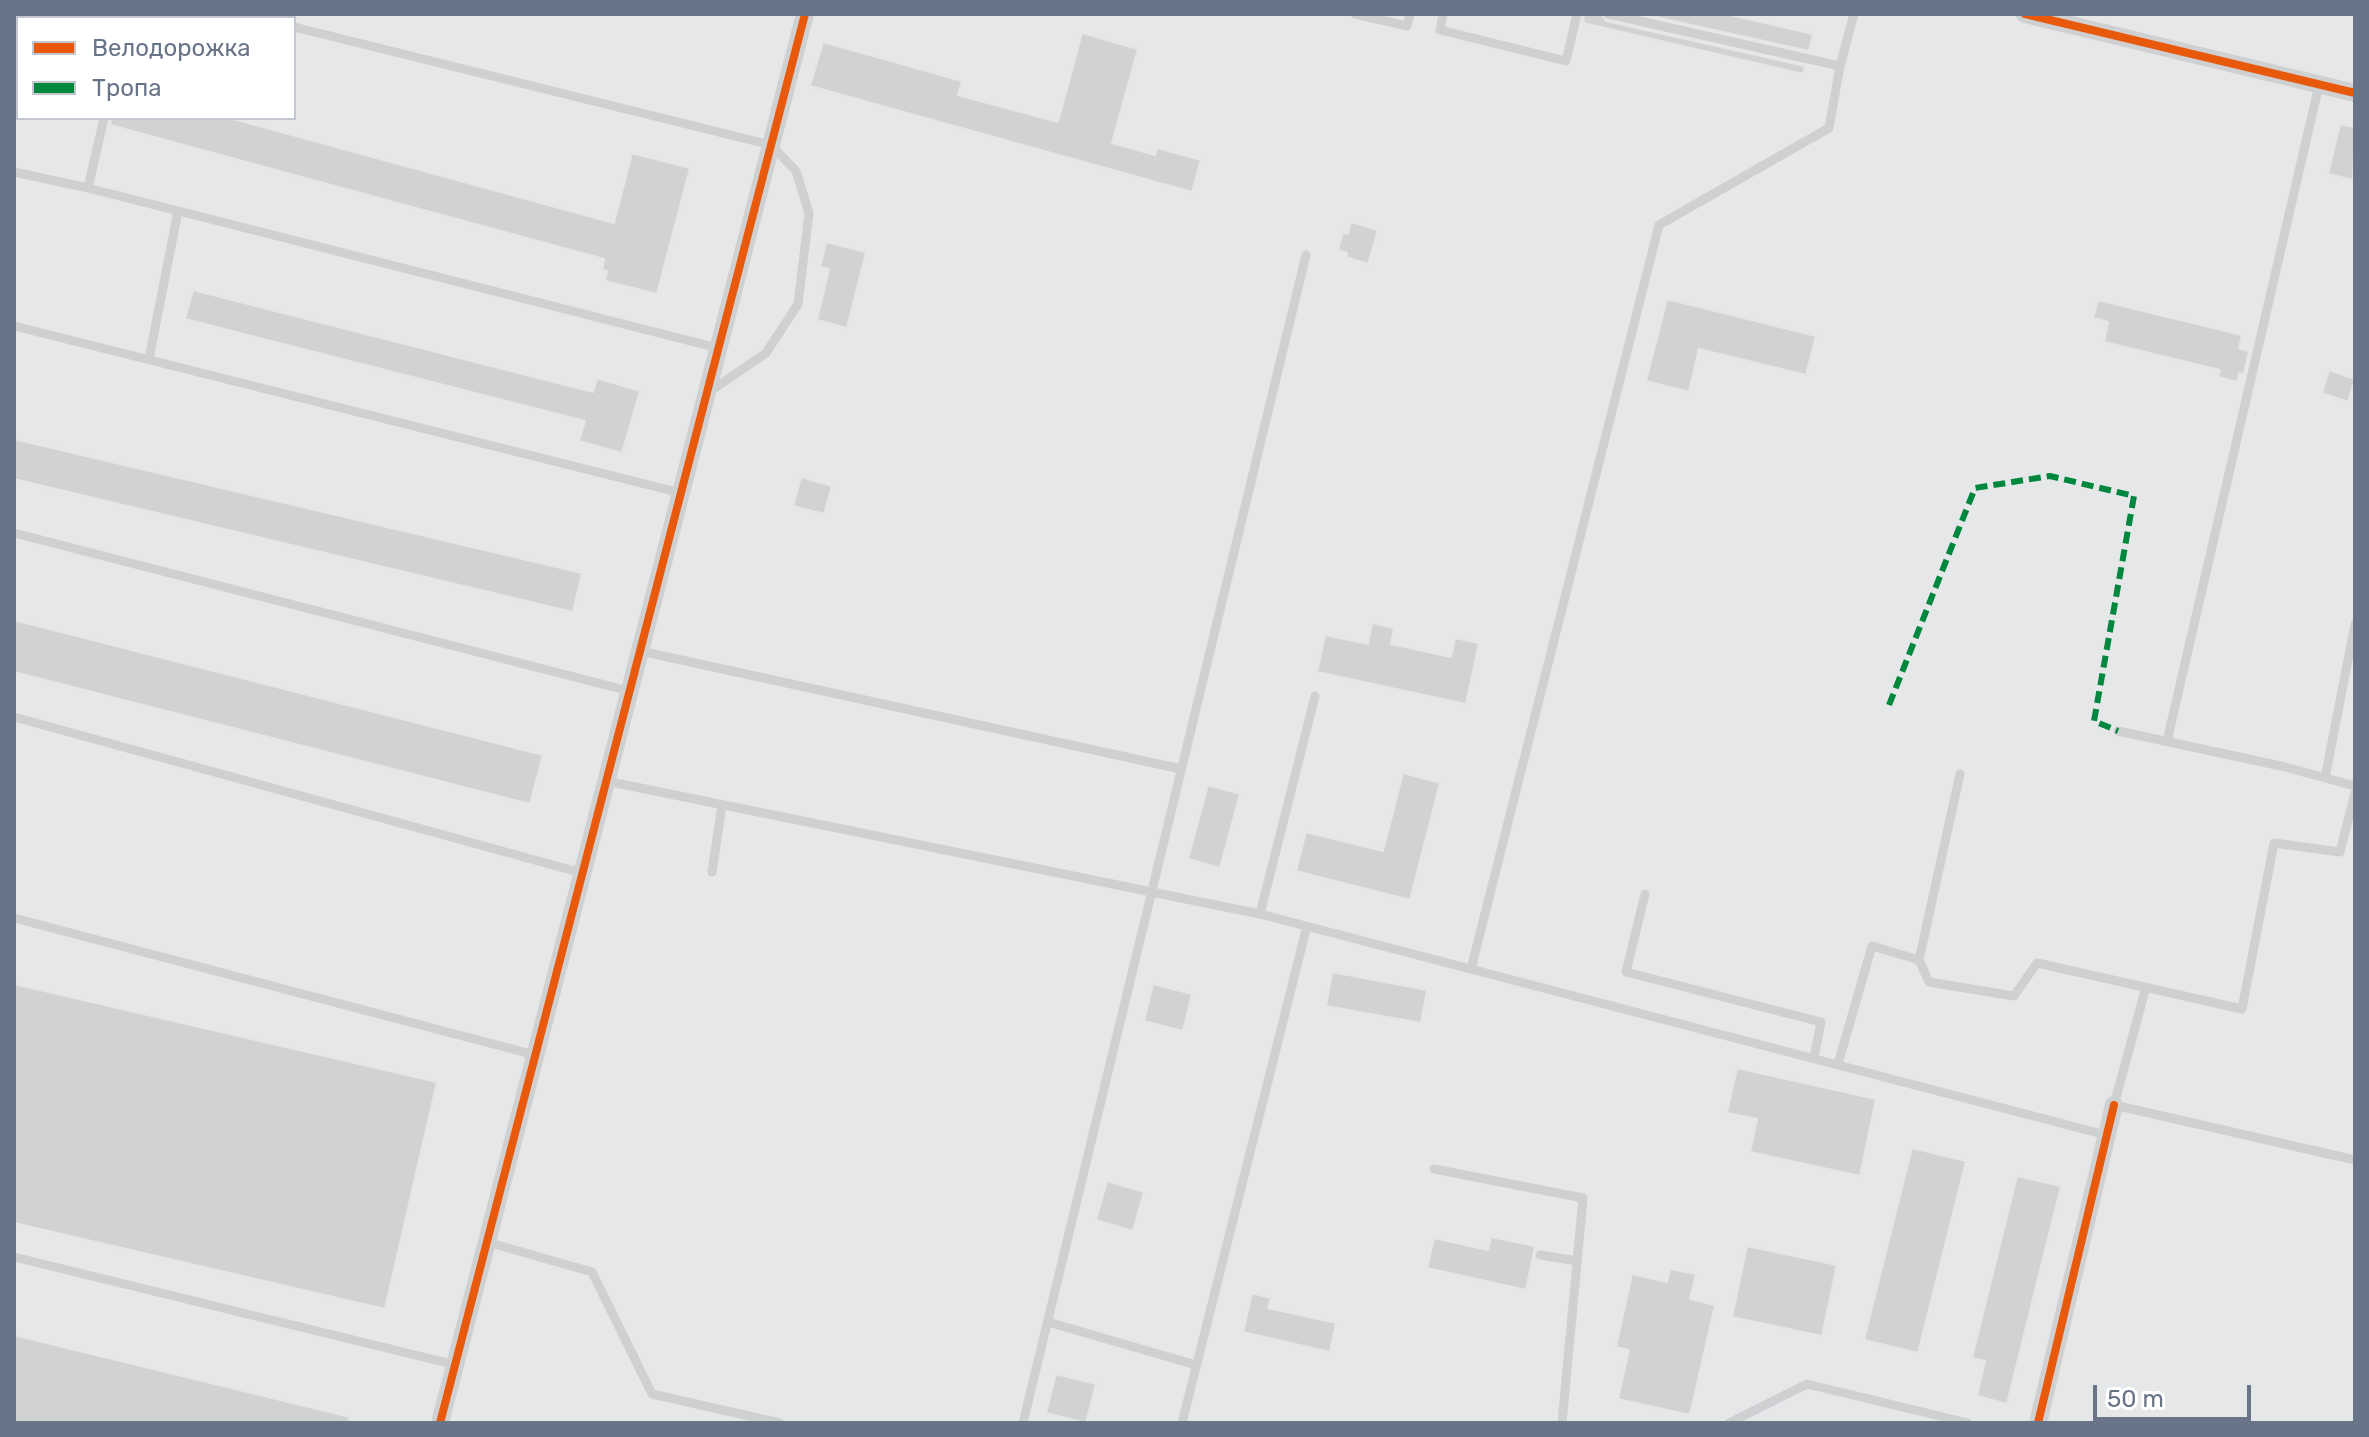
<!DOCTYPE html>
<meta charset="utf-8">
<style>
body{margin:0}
#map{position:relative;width:2369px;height:1437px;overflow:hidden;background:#f7f7f7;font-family:Rubik,sans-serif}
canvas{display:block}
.frame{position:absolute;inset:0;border:16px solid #687487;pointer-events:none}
.legend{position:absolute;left:16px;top:16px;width:280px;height:104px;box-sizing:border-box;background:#fff;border:2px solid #c3c7cf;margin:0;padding:10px 14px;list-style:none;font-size:24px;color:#687487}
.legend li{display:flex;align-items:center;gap:16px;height:40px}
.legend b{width:40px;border:2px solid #c3c7cf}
.scale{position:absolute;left:2093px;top:1385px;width:158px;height:36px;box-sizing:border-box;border:4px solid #687487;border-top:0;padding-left:10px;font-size:24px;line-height:28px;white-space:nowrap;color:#687487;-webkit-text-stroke:6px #fff;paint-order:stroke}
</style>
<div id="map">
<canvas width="2369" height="1437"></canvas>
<div class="frame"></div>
<ul class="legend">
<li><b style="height:10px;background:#e8590c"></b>Велодорожка</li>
<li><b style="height:10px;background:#00873e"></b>Тропа</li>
</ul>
<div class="scale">50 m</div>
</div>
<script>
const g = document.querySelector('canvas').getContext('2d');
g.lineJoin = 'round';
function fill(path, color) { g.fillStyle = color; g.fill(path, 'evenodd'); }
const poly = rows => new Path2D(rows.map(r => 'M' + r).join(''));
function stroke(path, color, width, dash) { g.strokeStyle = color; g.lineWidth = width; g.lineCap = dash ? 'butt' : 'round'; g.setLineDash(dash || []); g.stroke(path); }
const built = poly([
 [14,14,2355,14,2355,1423,14,1423],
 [18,18,294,18,294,118,18,118]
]);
const building = poly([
 [1584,14,1601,14,1606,21,1805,66,1803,74,1583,23,1584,14],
 [1642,14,1726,14,1813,34,1809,51,1642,14],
 [1082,33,1138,49,1112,143,1155,155,1157,148,1201,160,1192,192,810,86,823,42,962,81,958,95,1058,122,1082,33],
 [111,118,230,118,614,223,632,153,690,168,657,294,605,281,607,271,602,270,604,259,110,125,111,118],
 [2340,124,2355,127,2353,180,2328,174,2340,124],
 [1351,222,1378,230,1368,264,1346,257,1347,253,1338,250,1343,232,1348,234,1351,222],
 [826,242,866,252,847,328,817,320,829,269,820,267,826,242],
 [193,290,593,392,597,378,640,391,622,453,579,441,585,421,185,319,193,290],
 [1667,299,1816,336,1806,375,1699,349,1689,392,1646,381,1667,299],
 [2098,300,2242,335,2239,348,2249,351,2244,374,2239,373,2237,382,2218,377,2220,370,2104,342,2108,322,2093,318,2098,300],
 [2329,370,2355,379,2348,402,2322,393,2329,370],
 [14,439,582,573,573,612,14,479,14,439],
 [801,477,832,486,824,514,793,506,801,477],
 [14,620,543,755,530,804,14,672,14,620],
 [1372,623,1394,628,1391,644,1451,657,1455,638,1479,643,1466,704,1317,672,1325,635,1368,644,1372,623],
 [1403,773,1440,783,1410,900,1296,871,1306,832,1383,851,1403,773],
 [1208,785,1240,794,1220,868,1188,859,1208,785],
 [1332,972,1427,990,1421,1023,1326,1006,1332,972],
 [14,984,437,1082,385,1309,14,1223,14,984],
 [1153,984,1192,994,1183,1031,1144,1021,1153,984],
 [1737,1068,1876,1099,1860,1176,1750,1152,1757,1119,1727,1113,1737,1068],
 [1912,1148,1966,1161,1918,1353,1864,1340,1912,1148],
 [2017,1176,2061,1186,2007,1404,1977,1396,1985,1361,1972,1358,2017,1176],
 [1107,1181,1144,1192,1133,1231,1096,1220,1107,1181],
 [1491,1237,1535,1246,1526,1290,1427,1268,1434,1238,1488,1250,1491,1237],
 [1747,1246,1837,1265,1822,1336,1732,1317,1747,1246],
 [1670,1269,1696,1274,1690,1299,1715,1305,1690,1415,1618,1399,1629,1350,1616,1347,1632,1274,1667,1282,1670,1269],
 [1252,1293,1271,1298,1268,1308,1336,1323,1330,1352,1243,1332,1252,1293],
 [14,1335,350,1417,349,1423,14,1423,14,1335],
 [1056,1374,1096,1384,1086,1423,1046,1413,1056,1374]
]);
const lane = poly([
 [243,14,259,18],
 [1355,14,1407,26,1410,14],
 [1443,14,1440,30,1566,61,1577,14],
 [1608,14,1840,66],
 [127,18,128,14],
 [294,27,771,145,796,171,809,213,798,304,766,353,709,392],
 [104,118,88,188,718,348],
 [14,172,88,188],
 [14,326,681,493],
 [149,359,178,211],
 [14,533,629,691],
 [640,651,1181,769],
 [14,717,582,873],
 [2118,731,2281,766,2355,786],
 [2167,741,2319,85],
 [1960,774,1919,960,1929,982,2014,996,2037,963,2242,1009,2274,843,2340,852,2355,793],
 [2325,778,2355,624],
 [606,781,1260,914,2106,1135],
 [712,872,722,805],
 [1645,894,1626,972,1821,1022,1814,1058],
 [1260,914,1315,696],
 [14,918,535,1055],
 [1471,969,1659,225,1829,128,1840,66,1854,14],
 [2146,987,2114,1105,2355,1160],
 [1838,1064,1872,946,1919,960],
 [1434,1169,1583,1198,1562,1423],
 [487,1242,592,1272,652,1394,780,1423],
 [1540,1255,1577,1261],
 [14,1257,456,1365],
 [1048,1322,1196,1365],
 [1023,1423,1306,255],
 [1182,1423,1307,926],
 [1729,1423,1807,1384,1968,1423]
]);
const street = poly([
 [2025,14,2355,93],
 [440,1423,805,14],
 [2038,1423,2114,1105]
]);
const quiet = poly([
 [1889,705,1975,488,2050,476,2134,496,2094,721,2118,731]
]);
const cycleway = poly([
 [2025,14,2355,93],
 [440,1423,805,14],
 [2038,1423,2114,1105]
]);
fill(built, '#e6e7e8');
fill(building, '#d1d2d3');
stroke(building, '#e6e6e6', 2);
stroke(lane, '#cfd0d2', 9);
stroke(street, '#cfd0d2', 18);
stroke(quiet, '#00873e', 6, [12, 6]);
stroke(cycleway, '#e8590c', 8);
</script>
